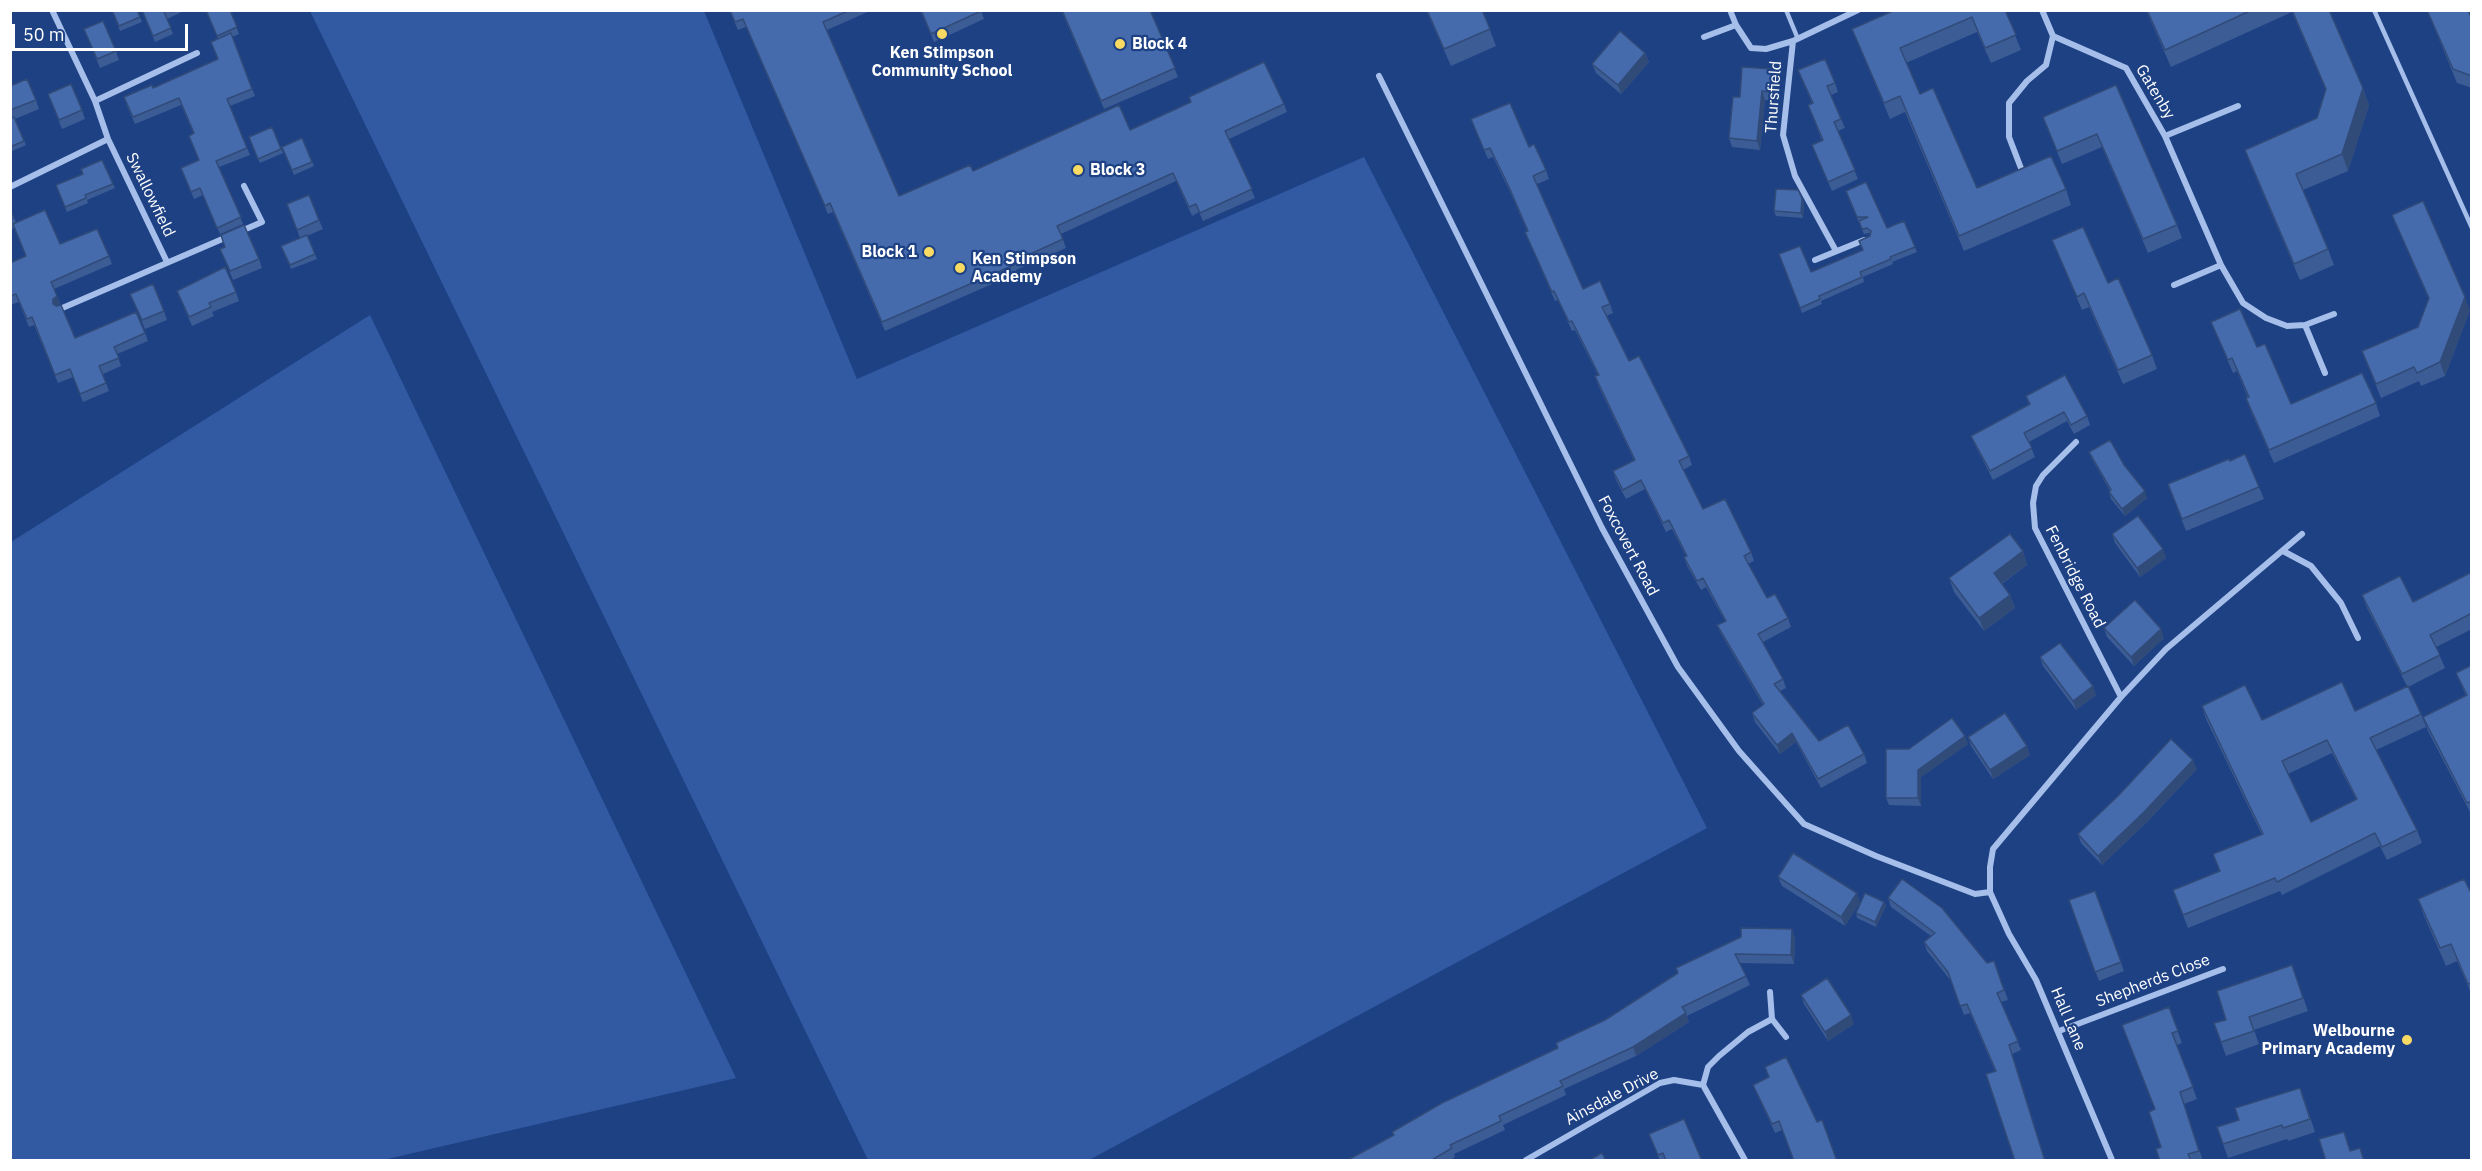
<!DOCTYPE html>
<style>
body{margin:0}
#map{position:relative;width:2482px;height:1171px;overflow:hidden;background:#1e4184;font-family:"IBM Plex Sans",sans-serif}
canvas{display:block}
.frame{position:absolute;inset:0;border:12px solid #fff;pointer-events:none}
.scale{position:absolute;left:12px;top:24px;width:176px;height:27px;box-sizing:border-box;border:3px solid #fff;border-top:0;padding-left:8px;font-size:18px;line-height:21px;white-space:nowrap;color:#fff;-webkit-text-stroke:4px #1e4184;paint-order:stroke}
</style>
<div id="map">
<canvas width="2482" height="1171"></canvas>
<div class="frame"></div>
<div class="scale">50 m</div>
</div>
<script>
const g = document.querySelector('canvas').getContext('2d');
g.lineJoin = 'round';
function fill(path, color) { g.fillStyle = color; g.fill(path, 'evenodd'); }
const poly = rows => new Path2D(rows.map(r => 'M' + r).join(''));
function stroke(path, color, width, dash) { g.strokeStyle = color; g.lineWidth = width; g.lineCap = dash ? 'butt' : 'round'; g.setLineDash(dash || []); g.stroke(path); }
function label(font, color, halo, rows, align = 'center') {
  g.font = font + ' "IBM Plex Sans",sans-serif'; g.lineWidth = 4.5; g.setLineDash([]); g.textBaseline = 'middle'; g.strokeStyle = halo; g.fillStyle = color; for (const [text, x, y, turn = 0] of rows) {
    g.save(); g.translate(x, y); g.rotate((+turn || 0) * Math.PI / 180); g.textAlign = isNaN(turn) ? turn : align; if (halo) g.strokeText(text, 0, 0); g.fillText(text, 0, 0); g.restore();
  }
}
const green = poly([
 [310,11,704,11,857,379,1364,157,1707,828,1089,1160,868,1160],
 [370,315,736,1078,383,1160,11,1160,11,542]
]);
const lane = poly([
 [1786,10,1798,39],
 [2374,10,2472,228]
]);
const street = poly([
 [52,10,95,101,108,139,167,262],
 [1730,10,1736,25,1751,48,1766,49,1793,41,1858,10],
 [2042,10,2053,36],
 [1704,37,1736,25],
 [1793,41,1783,135,1795,176,1836,251],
 [1379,76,1602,528,1678,667,1739,751,1804,824,1876,856,1975,894,1990,892],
 [95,101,197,53],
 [2165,136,2238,106],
 [2024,176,2009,137,2009,103,2027,81,2046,65,2053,36,2126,68,2165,136,2221,265,2243,303,2266,318,2287,326,2305,325,2334,314],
 [10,187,108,139],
 [239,232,262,222,244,186],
 [1815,260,1864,240],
 [2174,285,2221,265],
 [60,309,227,237],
 [2305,325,2325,373],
 [2076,442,2043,475,2036,486,2033,503,2035,528,2121,697],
 [2283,551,2311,566,2341,603,2358,638],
 [1770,992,1772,1019,1786,1037],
 [2059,1031,2223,969],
 [1703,1085,1708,1067,1719,1056,1748,1032,1772,1019],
 [1526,1160,1660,1083,1674,1080,1703,1085,1745,1160],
 [2112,1160,2036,980,2009,934,1990,892,1990,867,1993,849,2121,697,2166,649,2302,534]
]);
const wall = poly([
 [112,10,137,10,142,22,120,31],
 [142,10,186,10,167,19,173,34,155,42],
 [206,10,238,10,231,13,239,34,232,37,255,96,230,106,250,155,219,167,243,224,220,234,203,195,194,199,184,175,199,160,194,134,181,105,135,124,126,104,153,88,218,60,218,39],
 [729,10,872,10,827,30,899,196,973,171,1130,130,1284,104,1287,112,1229,139,1255,198,1203,221,1199,212,1192,216,1176,181,1061,234,1066,248,1016,270,1017,273,885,331,833,212,828,214,746,27,738,30],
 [920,10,981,10,984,19,934,42],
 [1061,10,1150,10,1178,77,1104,109],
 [1426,10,1486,10,1483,12,1496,46,1451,66],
 [2005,10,2021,50,1991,63,1977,32,1906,63,1920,94,1977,188,2066,189,2071,205,1964,251,1905,112,1890,119,1852,29],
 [2146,10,2329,10,2363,88,2369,105,2348,171,2303,190,2328,249,2334,265,2300,280,2251,166,2245,150,2317,118,2326,90,2292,12,2171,67],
 [2427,10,2472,20,2472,88,2457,83],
 [84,29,116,51,119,60,100,68],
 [1645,53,1649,62,1621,94,1596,73,1592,64],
 [1772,69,1776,78,1774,101,1765,100,1760,150,1732,147,1729,138,1740,97],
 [1798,70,1835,83,1838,92,1831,95,1845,128,1838,131,1858,179,1832,191,1812,145,1822,141,1808,105,1812,103],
 [2116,85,2177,225,2182,238,2148,253,2102,147,2062,164,2043,117],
 [10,86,36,100,39,109,15,119,26,145,10,152,10,119,12,118,10,115],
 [48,94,82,110,85,119,62,129],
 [1471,119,1529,147,1546,170,1549,179,1537,184,1583,289,1610,304,1613,313,1606,316,1629,361,1689,456,1692,465,1683,470,1703,509,1751,552,1754,561,1748,564,1767,598,1788,618,1791,627,1763,642,1783,679,1786,688,1780,691,1819,741,1864,754,1867,763,1821,788,1796,742,1780,754,1755,722,1752,713,1763,705,1721,634,1717,625,1725,621,1706,587,1701,590,1687,566,1684,557,1686,556,1672,529,1666,532,1645,489,1626,499,1616,480,1613,471,1634,460,1598,385,1595,376,1598,375,1575,330,1572,331,1558,300,1555,301,1529,241,1525,232,1527,231,1512,196,1493,157,1488,159],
 [272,127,283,153,260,163,249,137],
 [302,138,314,166,294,175,282,147],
 [102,160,115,188,87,200,88,203,67,212,56,185,83,174],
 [1848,197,1887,228,1904,221,1917,252,1892,262,1893,264,1863,277,1864,282,1821,301,1822,304,1802,313,1779,254,1811,272,1863,251,1870,234,1869,233,1864,234],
 [1802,198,1804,203,1803,218,1776,216,1774,211],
 [287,204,319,220,323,229,307,236,317,259,291,269,281,246,300,238],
 [10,210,16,222,60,244,109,256,112,264,54,289,60,303,56,306,75,338,145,333,148,341,117,354,121,366,103,374,109,391,83,402,73,377,58,383,34,325,29,327,19,302,10,305,10,263,26,256,14,228,10,230],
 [2392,215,2470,310,2445,376,2421,386,2419,381,2381,398,2362,351,2418,327,2429,300],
 [221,235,259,259,262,268,233,280,220,249,225,247],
 [2052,240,2108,283,2152,355,2157,369,2123,384,2089,307,2082,310],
 [177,291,236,292,239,301,212,312,214,316,192,326],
 [130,294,164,311,167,320,145,329],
 [2211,322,2257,347,2291,404,2376,403,2380,416,2274,463,2251,412,2246,398,2248,398,2237,371,2233,373],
 [2026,396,2087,416,2090,425,2074,434,2067,421,2029,442,2035,457,1993,480,1975,445,1971,436,2029,405],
 [2089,452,2124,465,2147,498,2125,516,2111,499,2109,492,2110,491,2092,459],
 [2230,461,2259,487,2264,499,2186,531,2168,484],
 [2112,534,2166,558,2140,577,2115,543],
 [2023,551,2027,565,2002,584,2010,595,2015,608,1984,631,1954,592,1949,578],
 [2472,572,2472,629,2436,647,2445,668,2408,687,2421,714,2426,727,2376,750,2417,830,2422,843,2387,860,2380,846,2282,895,2280,891,2188,928,2173,890,2219,871,2262,835,2206,719,2202,706,2262,720,2355,711,2407,686,2367,608,2362,595,2413,602],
 [2332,753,2356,799,2311,822,2288,774],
 [2104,628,2164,638,2134,666,2107,637],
 [2040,657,2096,695,2076,710,2043,666],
 [2472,665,2472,816,2428,731,2423,717,2466,696,2456,673],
 [1968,737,2030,755,1993,779,1971,746],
 [1968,744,1921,777,1921,806,1889,805,1886,798,1909,749],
 [2197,769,2147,822,2102,865,2081,843,2078,834],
 [1778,877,1860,902,1845,926,1782,886],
 [2095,891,2124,971,2099,981,2069,900],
 [2472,895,2472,995,2457,961,2446,966,2424,916,2418,899],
 [1888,898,1987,963,1994,961,2008,1000,2001,1002,2021,1050,2012,1054,1995,1071,1970,1013,1964,1015,1951,981,1927,951,1924,942,1931,936,1891,907],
 [1884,902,1886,906,1876,927,1857,918,1856,913],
 [1795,938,1794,964,1740,963,1750,985,1687,1016,1689,1022,1636,1056,1564,1089,1566,1095,1503,1125,1505,1130,1454,1154,1455,1157,1449,1161,1346,1161,1394,1136,1392,1132,1557,1049,1605,1020,1678,973,1676,968],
 [2292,965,2308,1011,2254,1030,2259,1044,2226,1056,2214,1023,2226,1020],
 [1801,995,1854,1024,1828,1041,1804,1004],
 [2169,1007,2182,1043,2177,1045,2197,1099,2184,1104,2203,1161,2160,1161],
 [1765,1067,1817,1122,1782,1130,1775,1133,1753,1085,1769,1077],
 [2305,1101,2315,1132,2288,1141,2287,1139,2228,1158,2223,1144],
 [1649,1134,1702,1161,1660,1161]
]);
const shadedWall = poly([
 [1645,53,1649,62,1621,94,1618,85],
 [1772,69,1776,78,1774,101,1771,92],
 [2363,88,2369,105,2348,171,2342,154],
 [1762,91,1765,100,1760,150,1757,141],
 [1802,198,1804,203,1803,218,1801,213],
 [57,296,60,303,56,306,53,304,53,299],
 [2465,297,2470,310,2445,376,2440,362],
 [2145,491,2147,498,2125,516,2122,509],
 [2163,549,2166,558,2140,577,2137,568],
 [2023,551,2027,565,1998,586,1994,573],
 [2010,595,2015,608,1984,631,1979,618],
 [2161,629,2164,638,2134,666,2131,657],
 [2093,686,2096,695,2076,710,2073,701],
 [1792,733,1796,742,1780,754,1777,745],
 [1965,736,1968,744,1921,777,1921,806,1918,798,1918,770],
 [2027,746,2030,755,1993,779,1990,770],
 [2193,760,2197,769,2147,822,2102,865,2098,856],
 [1857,893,1860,902,1845,926,1841,917],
 [1884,902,1886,906,1876,927,1875,922],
 [1792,929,1795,938,1794,964,1791,955],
 [1686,1013,1689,1022,1636,1056,1633,1047],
 [1851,1015,1854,1024,1828,1041,1825,1032]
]);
const building = poly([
 [112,10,137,10,140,17,119,26,112,10],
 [142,10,169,10,164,12,171,28,153,36,142,10],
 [206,10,230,10,237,27,217,36,206,10],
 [730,10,850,10,823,22,899,196,970,165,973,171,1119,105,1130,130,1191,102,1189,97,1264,62,1284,104,1225,131,1252,189,1200,213,1196,204,1189,207,1173,173,1057,226,1063,239,1013,262,1014,265,882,322,830,203,825,206,743,19,735,22,730,10],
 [921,10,981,10,981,11,931,34,921,10],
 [1062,10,1150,10,1175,68,1101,101,1062,10],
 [1427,10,1482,10,1490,29,1444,49,1427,10],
 [1895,10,2005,10,2016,35,1985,48,1972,17,1900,48,1920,94,1933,88,1977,188,2051,156,2066,189,1959,236,1900,96,1884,103,1852,29,1895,10],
 [2147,10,2252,10,2165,50,2147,10],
 [2292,10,2329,10,2363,88,2342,154,2296,174,2328,249,2294,264,2245,150,2317,118,2326,89,2292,10],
 [2427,10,2468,10,2472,20,2472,76,2453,69,2427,10],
 [103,21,116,51,97,59,84,29,103,21],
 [1620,31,1645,53,1618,85,1592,64,1620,31],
 [231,33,252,89,227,99,247,148,216,161,241,217,217,228,200,188,191,192,181,168,199,160,189,136,194,133,179,98,133,117,124,97,152,85,153,88,218,59,211,42,231,33],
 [1825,59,1835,83,1827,86,1841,119,1834,122,1855,170,1828,182,1812,145,1823,140,1808,105,1813,103,1798,70,1825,59],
 [1742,67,1772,69,1771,92,1762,91,1757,141,1729,138,1733,97,1740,97,1742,67],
 [27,79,36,100,10,110,10,86,27,79],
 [71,84,82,110,59,120,48,94,71,84],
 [2116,85,2177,225,2143,239,2097,134,2057,151,2043,117,2116,85],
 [1510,103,1529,147,1534,144,1546,170,1533,176,1583,289,1600,281,1610,304,1602,307,1629,361,1639,356,1689,456,1679,461,1703,509,1725,499,1751,552,1744,556,1767,598,1775,594,1788,618,1758,634,1783,679,1774,684,1819,741,1848,725,1864,754,1818,779,1792,733,1777,745,1752,713,1764,704,1717,625,1726,621,1703,578,1697,581,1684,557,1687,556,1669,520,1663,523,1641,480,1623,490,1613,471,1635,460,1595,376,1599,375,1572,321,1569,322,1554,291,1552,292,1525,232,1528,231,1509,187,1490,148,1484,150,1471,119,1510,103],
 [14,117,24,141,10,147,10,119,14,117],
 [272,127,281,149,258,159,249,137,272,127],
 [302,138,312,162,292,170,282,147,302,138],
 [102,160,113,184,85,195,86,198,65,207,56,185,83,174,81,169,102,160],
 [1866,182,1887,228,1904,221,1915,247,1890,257,1891,259,1860,272,1862,277,1819,296,1820,299,1800,308,1779,254,1800,246,1811,272,1863,250,1859,241,1870,236,1871,231,1867,228,1862,229,1859,221,1868,217,1857,217,1846,191,1866,182],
 [1776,189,1798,190,1802,198,1801,213,1774,211,1776,189],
 [309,195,319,220,297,230,287,204,309,195],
 [2423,201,2465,297,2440,362,2417,373,2414,367,2376,384,2362,351,2418,327,2429,298,2392,215,2423,201],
 [10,210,14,218,10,219,10,210],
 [45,210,60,244,97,229,109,256,51,282,57,296,53,299,53,304,56,306,61,305,75,338,136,312,145,333,114,347,119,358,99,366,106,383,80,394,70,369,55,375,32,317,27,319,16,294,10,296,10,263,26,256,13,224,45,210],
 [244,225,259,259,230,271,220,249,225,247,221,235,244,225],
 [2083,227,2108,283,2118,278,2152,355,2118,370,2084,293,2077,297,2052,240,2083,227],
 [307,235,315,254,290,265,281,246,307,235],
 [225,267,236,292,209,303,211,307,189,317,177,291,225,267],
 [153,284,164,311,142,320,130,294,153,284],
 [2240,309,2257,347,2265,344,2291,404,2362,373,2376,403,2269,450,2246,398,2249,397,2232,358,2228,360,2211,322,2240,309],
 [2065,375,2087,416,2071,425,2064,412,2024,433,2032,448,1990,471,1971,436,2030,404,2026,396,2065,375],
 [2110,440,2124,465,2145,491,2122,509,2109,492,2111,490,2089,452,2110,440],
 [2245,454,2259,487,2182,519,2168,484,2229,459,2230,461,2245,454],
 [2138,516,2163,549,2137,568,2112,534,2138,516],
 [2010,534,2023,551,1994,573,2010,595,1979,618,1949,578,2010,534],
 [2472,572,2472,613,2430,635,2440,655,2402,674,2362,595,2400,576,2413,602,2472,572],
 [2135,600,2161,629,2131,657,2104,628,2135,600],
 [2060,643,2093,686,2073,701,2040,657,2060,643],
 [2472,665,2472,801,2467,803,2423,717,2467,695,2456,673,2472,665],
 [2342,682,2355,711,2408,686,2421,714,2370,738,2417,830,2382,847,2375,833,2277,882,2275,878,2183,915,2173,890,2220,871,2213,854,2263,834,2202,706,2245,685,2262,720,2342,682],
 [2327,740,2357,799,2311,822,2282,761,2327,740],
 [2005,713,2027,746,1990,770,1968,737,2005,713],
 [1952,718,1965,736,1918,770,1918,798,1886,798,1886,749,1909,749,1952,718],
 [2171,739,2193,760,2143,813,2098,856,2078,834,2118,796,2171,739],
 [1793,853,1857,893,1841,917,1778,877,1793,853],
 [1902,879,1942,908,1987,963,1994,961,2004,990,1997,993,2018,1041,2009,1045,2045,1161,2015,1161,1986,1074,1996,1071,1967,1004,1960,1006,1948,972,1924,942,1935,933,1888,898,1902,879],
 [2464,879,2472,895,2472,983,2468,984,2451,944,2440,948,2418,899,2464,879],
 [2095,891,2121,962,2095,972,2069,900,2095,891],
 [1865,893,1884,902,1875,922,1856,913,1865,893],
 [1741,928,1792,929,1791,955,1735,954,1746,976,1682,1007,1686,1013,1633,1047,1560,1081,1563,1086,1499,1116,1501,1121,1450,1145,1452,1148,1430,1161,1346,1161,1394,1135,1392,1132,1442,1103,1558,1048,1556,1043,1605,1020,1678,973,1676,968,1741,937,1741,928],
 [2292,965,2303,998,2249,1017,2254,1031,2221,1042,2214,1023,2226,1020,2217,991,2292,965],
 [1827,978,1851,1015,1825,1032,1801,995,1827,978],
 [2169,1007,2178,1031,2172,1033,2193,1087,2180,1092,2199,1151,2188,1154,2191,1161,2160,1161,2156,1149,2161,1147,2149,1112,2155,1109,2122,1025,2169,1007],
 [1786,1057,1817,1122,1822,1120,1837,1161,1794,1161,1779,1121,1772,1124,1753,1085,1769,1077,1765,1067,1786,1057],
 [2300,1088,2310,1119,2283,1128,2282,1125,2223,1144,2217,1127,2239,1120,2235,1108,2300,1088],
 [1684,1119,1702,1161,1666,1161,1663,1153,1658,1155,1649,1134,1684,1119],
 [2344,1132,2350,1151,2360,1148,2364,1161,2326,1161,2319,1139,2344,1132],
 [1602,1153,1606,1161,1588,1161,1602,1153]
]);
const markers = [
 [942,34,6,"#f9db64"],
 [1120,44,6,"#f9db64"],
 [1078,170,6,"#f9db64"],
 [929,252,6,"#f9db64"],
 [960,268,6,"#f9db64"],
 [2407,1040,6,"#f9db64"]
];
const poiNames = [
 ["Block 4",1132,44],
 ["Ken Stimpson",942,53,"center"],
 ["Community School",942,71,"center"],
 ["Block 3",1090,170],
 ["Block 1",917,252,"right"],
 ["Ken Stimpson",972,259],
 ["Academy",972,277],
 ["Welbourne",2395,1031,"right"],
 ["Primary Academy",2395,1049,"right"]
];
const streetNames = [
 ["Gatenby",2155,92,59],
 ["Thursfield",1774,97,-86],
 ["Swallowfield",150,195,64],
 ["Foxcovert Road",1628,546,62],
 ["Fenbridge Road",2075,577,63],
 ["Shepherds Close",2153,981,-21],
 ["Hall Lane",2068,1019,67],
 ["Ainsdale Drive",1612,1097,-28]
];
fill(green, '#315aa2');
stroke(lane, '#a5beea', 4.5);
stroke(street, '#a5beea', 6);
fill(wall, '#3c5c95');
fill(shadedWall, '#314b79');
fill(building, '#466bad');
stroke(building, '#314b79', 1.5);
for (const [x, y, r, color] of markers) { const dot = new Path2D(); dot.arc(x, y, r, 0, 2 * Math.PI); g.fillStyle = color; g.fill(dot); stroke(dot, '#1e4184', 2); }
label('bold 16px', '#fff', '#1e4184', poiNames, 'left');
label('16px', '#fff', '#1e4184', streetNames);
</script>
